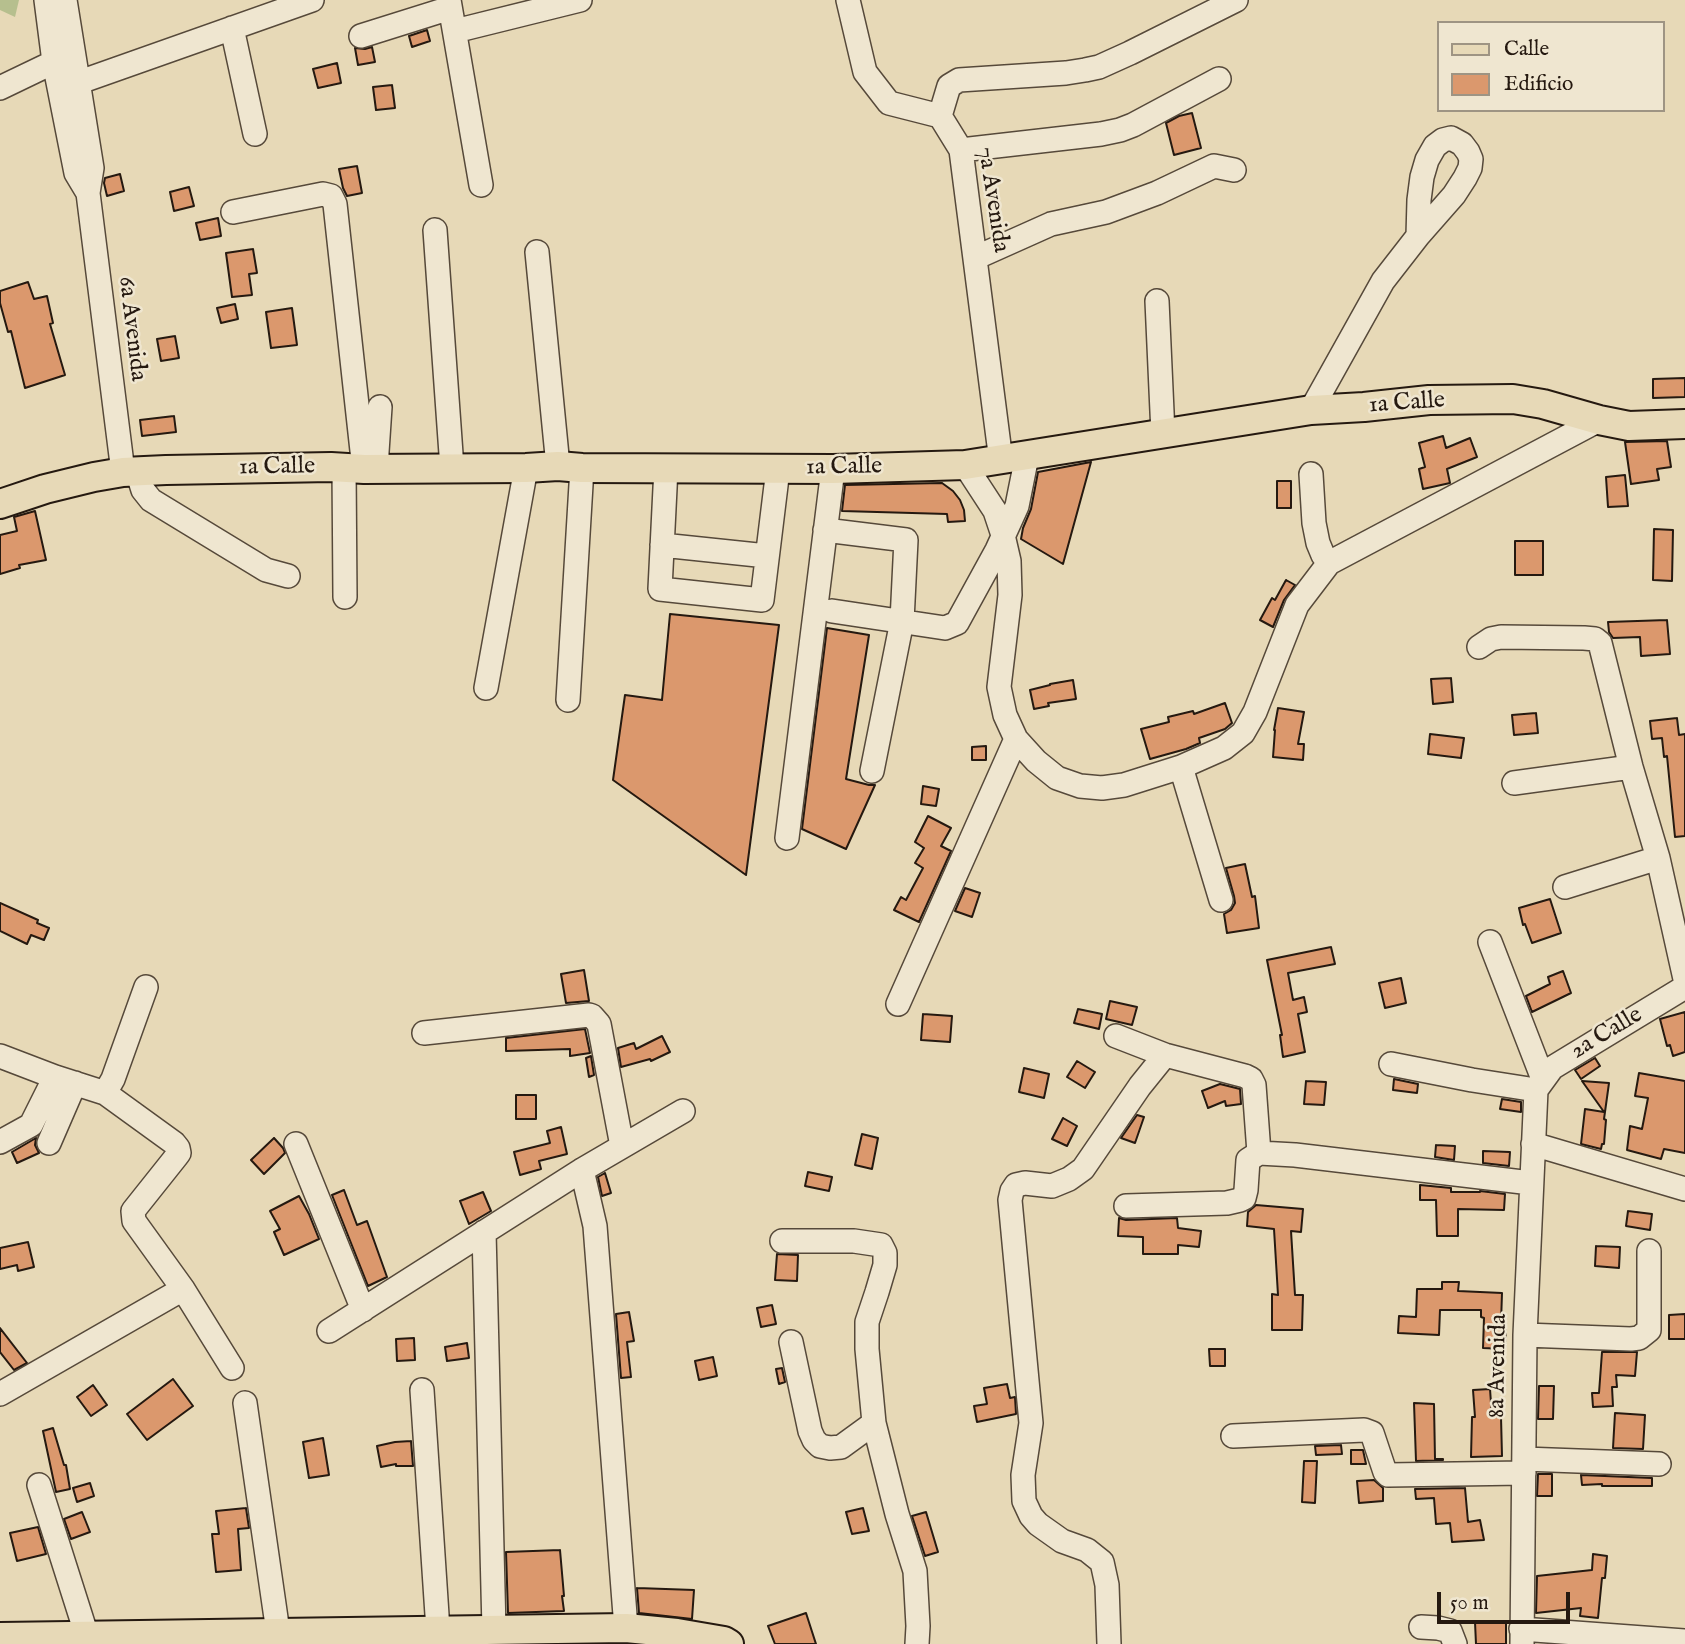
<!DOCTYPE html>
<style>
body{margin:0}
#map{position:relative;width:1685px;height:1644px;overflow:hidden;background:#e7d9b7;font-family:"IM FELL English",serif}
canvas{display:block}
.legend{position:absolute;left:1437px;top:21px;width:228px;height:91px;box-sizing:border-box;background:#efe6d0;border:2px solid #9e9483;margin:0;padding:9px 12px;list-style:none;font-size:21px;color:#251910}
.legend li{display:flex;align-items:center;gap:14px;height:35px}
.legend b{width:35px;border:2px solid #9e9483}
.scale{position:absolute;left:1437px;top:1592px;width:133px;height:32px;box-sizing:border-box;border:4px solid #251910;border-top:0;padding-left:9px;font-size:21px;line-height:24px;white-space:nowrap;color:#251910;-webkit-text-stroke:5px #efe6d0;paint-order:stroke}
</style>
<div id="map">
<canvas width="1685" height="1644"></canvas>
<ul class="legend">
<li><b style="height:9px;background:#e7d9b7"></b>Calle</li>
<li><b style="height:19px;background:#db986d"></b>Edificio</li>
</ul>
<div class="scale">50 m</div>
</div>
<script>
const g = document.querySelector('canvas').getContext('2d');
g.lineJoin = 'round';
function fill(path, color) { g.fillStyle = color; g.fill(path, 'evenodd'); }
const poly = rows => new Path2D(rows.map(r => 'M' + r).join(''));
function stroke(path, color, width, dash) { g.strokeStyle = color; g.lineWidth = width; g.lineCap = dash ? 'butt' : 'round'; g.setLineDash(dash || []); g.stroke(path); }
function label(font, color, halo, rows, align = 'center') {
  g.font = font + ' "IM FELL English",serif'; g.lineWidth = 5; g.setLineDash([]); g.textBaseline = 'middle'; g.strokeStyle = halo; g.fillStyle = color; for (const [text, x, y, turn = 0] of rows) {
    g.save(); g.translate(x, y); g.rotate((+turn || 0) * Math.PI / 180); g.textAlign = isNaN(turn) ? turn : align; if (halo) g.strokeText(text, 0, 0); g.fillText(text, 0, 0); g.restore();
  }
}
const green = poly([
 [0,0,19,0,15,17,0,10]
]);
const building = poly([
 [427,30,430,41,412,47,409,36,427,30],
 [372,47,375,62,358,65,355,48,365,49,372,47],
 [337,63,341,83,318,88,313,69,337,63],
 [392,85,395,108,376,110,373,87,392,85],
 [1192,113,1201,148,1174,155,1166,123,1179,116,1192,113],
 [357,166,362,193,347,196,343,188,339,169,357,166],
 [120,174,124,191,107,196,104,183,105,178,120,174],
 [189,187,194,206,174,211,170,192,189,187],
 [218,218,221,236,200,240,196,223,218,218],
 [253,249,257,273,249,274,252,295,232,297,226,253,253,249],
 [28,282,34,299,47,296,53,323,50,324,65,375,25,388,11,331,8,332,0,303,0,291,28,282],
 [235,304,238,319,221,323,217,308,235,304],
 [292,308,297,345,271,348,266,312,292,308],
 [175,336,179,358,161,361,157,339,175,336],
 [1685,378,1685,397,1653,398,1653,379,1685,378],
 [174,416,176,432,142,436,140,420,174,416],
 [1443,436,1446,448,1470,438,1477,457,1447,469,1450,483,1423,489,1419,469,1425,467,1419,443,1443,436],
 [1667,441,1671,467,1657,469,1659,480,1631,484,1625,442,1667,441],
 [1091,462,1063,564,1021,539,1023,528,1031,509,1038,472,1091,462],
 [1625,475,1628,506,1608,507,1606,477,1625,475],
 [1277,481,1291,481,1291,508,1277,508,1277,481],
 [942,483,953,491,960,500,964,510,965,521,948,522,947,514,842,511,845,485,942,483],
 [35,511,46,560,19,565,20,568,0,574,0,535,17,531,14,517,35,511],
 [1654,529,1673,530,1672,581,1653,580,1654,529],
 [1515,541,1543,541,1543,575,1515,575,1515,541],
 [1286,580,1295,585,1284,600,1273,627,1260,620,1272,598,1275,600,1286,580],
 [670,614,779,625,746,875,613,780,625,695,662,700,670,614],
 [1667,620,1670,654,1641,656,1640,637,1613,638,1609,632,1608,622,1667,620],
 [827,628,869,635,846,779,869,785,875,785,846,849,802,829,827,628],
 [1451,678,1453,702,1433,704,1431,679,1451,678],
 [1073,680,1076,699,1048,703,1049,706,1034,709,1030,690,1050,685,1050,684,1073,680],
 [1225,703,1232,723,1225,729,1199,738,1200,743,1186,749,1150,759,1141,729,1169,722,1168,717,1193,711,1194,714,1225,703],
 [1278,708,1304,712,1298,744,1304,744,1303,760,1273,757,1275,730,1274,730,1278,708],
 [1536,713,1538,733,1514,735,1512,715,1536,713],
 [1677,718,1679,735,1685,734,1685,836,1675,837,1667,756,1664,757,1662,738,1652,739,1650,721,1677,718],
 [1430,734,1464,738,1461,758,1428,754,1430,734],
 [986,746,986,760,972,760,972,747,986,746],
 [923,786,939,789,936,806,921,804,923,786],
 [928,816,951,828,941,846,951,851,919,922,894,910,901,897,906,900,923,868,915,863,924,848,915,842,928,816],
 [1245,864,1252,897,1255,896,1259,928,1227,933,1224,914,1231,910,1235,903,1234,896,1226,868,1245,864],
 [965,888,980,893,972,917,955,911,965,888],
 [1550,899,1561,933,1532,943,1525,924,1523,925,1519,908,1550,899],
 [0,903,38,920,37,923,49,928,44,940,31,935,27,944,0,931,0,903],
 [1331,947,1335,964,1288,973,1293,1000,1304,997,1307,1012,1298,1014,1305,1052,1283,1057,1280,1035,1282,1035,1267,960,1331,947],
 [584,970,589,1001,566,1003,561,974,584,970],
 [1563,971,1571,993,1532,1012,1526,996,1550,984,1548,977,1563,971],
 [1401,978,1406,1003,1385,1008,1379,983,1401,978],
 [1110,1001,1137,1007,1132,1025,1106,1019,1110,1001],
 [1078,1009,1102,1014,1099,1029,1074,1023,1078,1009],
 [1685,1012,1685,1052,1673,1056,1670,1045,1667,1046,1660,1019,1685,1012],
 [923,1014,952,1016,950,1042,921,1040,923,1014],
 [585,1029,590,1053,570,1056,570,1049,506,1051,506,1038,585,1029],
 [662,1036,670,1052,651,1061,650,1059,621,1067,618,1048,634,1043,636,1049,662,1036],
 [591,1056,594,1075,589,1077,586,1058,591,1056],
 [1595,1058,1600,1066,1581,1079,1575,1070,1595,1058],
 [1077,1061,1095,1072,1085,1088,1067,1077,1077,1061],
 [1024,1068,1049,1074,1044,1098,1019,1092,1024,1068],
 [1639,1073,1685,1081,1685,1153,1664,1149,1661,1159,1627,1150,1630,1126,1642,1129,1648,1098,1635,1096,1639,1073],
 [1394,1079,1418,1084,1417,1093,1393,1090,1394,1079],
 [1306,1081,1326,1082,1324,1105,1304,1104,1306,1081],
 [1582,1081,1609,1083,1604,1119,1606,1120,1604,1144,1602,1144,1601,1149,1581,1144,1585,1109,1604,1112,1582,1081],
 [1220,1084,1240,1089,1241,1104,1226,1106,1225,1101,1208,1108,1202,1091,1220,1084],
 [516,1095,536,1095,536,1119,516,1119,516,1095],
 [1502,1099,1521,1102,1521,1112,1500,1109,1502,1099],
 [1137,1115,1144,1117,1135,1143,1121,1138,1137,1115],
 [1063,1118,1077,1126,1067,1146,1052,1139,1063,1118],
 [561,1127,567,1154,539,1161,541,1169,520,1175,514,1152,550,1143,547,1131,561,1127],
 [862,1134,878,1138,872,1169,855,1165,862,1134],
 [36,1138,35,1145,39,1153,17,1163,12,1152,36,1138],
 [274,1138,283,1148,285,1153,264,1174,251,1160,274,1138],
 [1436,1145,1455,1146,1454,1160,1435,1157,1436,1145],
 [1483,1151,1510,1152,1509,1166,1483,1163,1483,1151],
 [808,1172,832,1177,829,1191,805,1186,808,1172],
 [605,1173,611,1193,602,1196,598,1177,605,1173],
 [1420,1185,1451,1188,1451,1192,1480,1192,1480,1191,1505,1194,1504,1210,1458,1209,1458,1236,1437,1236,1436,1200,1420,1200,1420,1185],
 [344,1190,357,1225,367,1221,387,1277,368,1286,332,1195,344,1190],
 [483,1192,491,1211,469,1224,460,1201,483,1192],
 [299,1196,309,1214,319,1239,284,1255,274,1232,280,1229,270,1211,299,1196],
 [1256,1205,1303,1209,1301,1232,1291,1231,1295,1295,1303,1295,1302,1330,1272,1330,1272,1294,1278,1295,1274,1229,1247,1226,1248,1212,1256,1205],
 [1628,1211,1652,1214,1650,1230,1626,1226,1628,1211],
 [1119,1218,1126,1220,1177,1218,1178,1228,1201,1231,1199,1247,1178,1245,1178,1254,1143,1254,1143,1237,1118,1236,1119,1218],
 [28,1242,34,1267,18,1271,17,1265,0,1269,0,1248,28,1242],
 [1596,1246,1620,1247,1619,1268,1595,1266,1596,1246],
 [777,1254,798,1255,797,1281,775,1280,777,1254],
 [1442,1282,1459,1282,1458,1291,1502,1293,1501,1323,1506,1323,1505,1349,1483,1348,1484,1318,1481,1317,1481,1310,1440,1310,1439,1335,1398,1333,1399,1316,1416,1317,1417,1289,1442,1289,1442,1282],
 [772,1305,776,1324,761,1327,757,1308,772,1305],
 [629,1312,634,1341,627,1342,631,1377,621,1378,616,1314,629,1312],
 [1685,1314,1685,1339,1669,1339,1669,1315,1685,1314],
 [0,1328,27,1363,14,1370,0,1352,0,1328],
 [414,1338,415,1360,397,1361,396,1339,414,1338],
 [467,1343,469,1358,447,1361,445,1347,467,1343],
 [1209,1349,1225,1349,1225,1366,1210,1366,1209,1349],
 [1602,1352,1637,1352,1635,1376,1616,1375,1617,1387,1612,1387,1613,1406,1593,1407,1592,1393,1599,1393,1602,1352],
 [713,1357,717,1376,699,1380,695,1361,713,1357],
 [782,1368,785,1382,779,1384,776,1369,782,1368],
 [173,1379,193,1406,147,1440,127,1414,173,1379],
 [1007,1384,1010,1398,1015,1397,1016,1414,977,1422,974,1406,987,1404,984,1388,1007,1384],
 [93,1385,107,1405,91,1416,77,1397,93,1385],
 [1539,1386,1554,1386,1553,1419,1538,1419,1539,1386],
 [1490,1389,1492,1417,1501,1417,1502,1456,1471,1457,1472,1417,1475,1417,1473,1390,1490,1389],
 [1414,1403,1434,1404,1435,1459,1443,1459,1443,1460,1416,1461,1414,1403],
 [1615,1413,1645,1415,1643,1449,1613,1448,1615,1413],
 [53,1428,64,1465,66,1465,70,1489,56,1492,43,1431,53,1428],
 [323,1438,329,1475,309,1478,303,1442,323,1438],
 [411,1441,413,1466,396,1466,396,1464,381,1467,377,1446,395,1442,411,1441],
 [1341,1445,1342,1454,1316,1455,1315,1446,1341,1445],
 [1351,1450,1363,1450,1366,1464,1351,1464,1351,1450],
 [1304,1461,1317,1461,1315,1503,1302,1502,1304,1461],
 [1538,1474,1552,1474,1552,1496,1537,1496,1538,1474],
 [1581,1475,1652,1478,1652,1486,1602,1486,1602,1484,1582,1485,1581,1475],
 [1374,1480,1383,1488,1383,1501,1359,1503,1357,1481,1374,1480],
 [90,1483,94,1496,77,1502,73,1488,90,1483],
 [1465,1488,1468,1522,1480,1520,1484,1540,1452,1542,1450,1523,1436,1524,1434,1498,1416,1499,1415,1489,1465,1488],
 [246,1508,249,1528,238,1529,241,1570,216,1572,212,1534,219,1534,216,1511,246,1508],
 [863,1508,869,1531,852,1534,846,1512,863,1508],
 [82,1512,90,1532,71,1539,64,1519,82,1512],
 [926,1512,938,1552,925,1556,912,1516,926,1512],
 [38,1527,46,1554,17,1561,10,1533,38,1527],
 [560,1550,564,1596,562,1596,564,1611,508,1613,506,1552,560,1550],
 [1593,1554,1607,1556,1605,1578,1602,1578,1598,1618,1580,1616,1581,1608,1536,1613,1537,1576,1592,1570,1593,1554],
 [637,1588,694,1590,692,1619,639,1613,637,1588],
 [806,1613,816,1644,775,1644,768,1626,806,1613],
 [1506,1621,1506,1644,1476,1644,1475,1622,1506,1621]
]);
const minor = poly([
 [46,0,54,62,76,173,88,193],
 [65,0,92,168,88,193,123,472],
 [449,0,481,185],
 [848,0,865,72,889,103,940,116,961,150,1001,461],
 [232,28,255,134],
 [455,31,580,0],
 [361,36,450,8],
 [0,88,54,62],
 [60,89,312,0],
 [940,116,949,86,959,80,1066,73,1085,70,1099,67,1130,53,1236,0],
 [961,150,1101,134,1120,130,1133,125,1219,79],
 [233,212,323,194,331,196,335,204,364,469],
 [435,230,452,468],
 [537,252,558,466],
 [975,258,1051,224,1106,212,1157,193,1214,166,1234,170],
 [1157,301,1163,434],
 [1311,410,1383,281,1418,236,1454,195,1465,178,1470,168,1471,159,1468,152,1462,144,1451,138,1443,140,1435,146,1427,160,1422,177,1419,200,1418,236],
 [965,465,995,511,1003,535,1009,561,1010,595,999,687,1005,715,1016,739,1036,761,1057,778,1080,786,1102,788,1124,785,1181,767,1224,748,1243,733,1255,712,1297,605,1329,563,1599,420],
 [344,468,345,597],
 [377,468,377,452,380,407],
 [666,468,660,589,762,600,778,469],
 [137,471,143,490,151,500,266,570,288,576],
 [1311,474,1314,523,1318,543,1323,555,1329,563],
 [825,530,906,540,902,621,872,771],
 [662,545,767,556],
 [832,611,945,628,957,623,997,550,1017,506,1027,456],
 [1479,647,1491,639,1501,637,1584,638,1595,639,1600,643,1631,767,1658,858,1685,979],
 [486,688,526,468],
 [568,700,582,468],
 [1181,767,1221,900],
 [1514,783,1631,767],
 [787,838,833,469],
 [1565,887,1658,858],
 [1490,942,1543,1079],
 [898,1004,1016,739],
 [424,1033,589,1015,592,1016,599,1024,622,1146],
 [1116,1036,1165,1055,1245,1076,1251,1079,1254,1085,1259,1153],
 [0,1056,55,1077,105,1093,113,1079,146,987],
 [1391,1064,1472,1080,1536,1090],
 [105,1093,174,1143,178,1148,179,1153,176,1157,133,1211,134,1221,183,1289,232,1368],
 [0,1142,31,1125,55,1077],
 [49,1143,75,1083],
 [296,1144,363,1310],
 [1533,1144,1685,1189],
 [582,1170,595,1226,626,1628],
 [1126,1206,1227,1203,1240,1200,1244,1198,1246,1190,1248,1160,1259,1153,1295,1155,1531,1183],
 [484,1232,494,1629],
 [782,1241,854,1241,881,1245,885,1253,885,1265,877,1292,867,1322,867,1349,874,1423,841,1447,830,1448,820,1446,814,1440,810,1431,791,1342],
 [329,1331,582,1170,683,1111],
 [1525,1335,1631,1339,1639,1338,1649,1330,1649,1251],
 [422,1390,438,1630],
 [0,1394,183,1289],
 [245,1403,278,1632,283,1644],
 [874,1423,897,1514,915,1571,918,1626,917,1644],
 [1233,1436,1364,1430,1372,1433,1385,1472,1388,1475,1524,1473],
 [1524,1459,1659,1464],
 [39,1485,87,1636],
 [1421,1627,1438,1628,1450,1631,1455,1644],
 [1521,1629,1685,1641],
 [1109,1644,1107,1585,1102,1562,1087,1550,1062,1541,1038,1524,1031,1516,1024,1501,1023,1475,1031,1423,1010,1200,1012,1191,1016,1185,1025,1183,1052,1186,1069,1179,1083,1169,1140,1086,1165,1055],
 [1522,1644,1525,1335,1536,1090,1552,1068,1685,987]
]);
const major = poly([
 [0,504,45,489,94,477,123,472,166,470,331,467,364,469,526,468,558,466,582,468,833,469,965,465,1311,410,1364,407,1429,400,1513,399,1543,404,1599,420,1629,426,1685,424],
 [0,1637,626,1628,677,1633,724,1641,729,1644]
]);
const streetNames = [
 ["7a Avenida",992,200,81],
 ["6a Avenida",131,329,83],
 ["1a Calle",1407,404,-4],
 ["1a Calle",277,468,-1],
 ["1a Calle",844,468,-1],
 ["2a Calle",1607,1034,-31],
 ["8a Avenida",1499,1366,-89]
];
fill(green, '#b6bf8e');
fill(building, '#db986d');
stroke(building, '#251910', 2);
stroke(minor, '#56493a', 26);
stroke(major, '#251910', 32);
stroke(minor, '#efe6d0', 23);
stroke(major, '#e7d9b7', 28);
label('24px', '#251910', '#efe6d0', streetNames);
</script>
